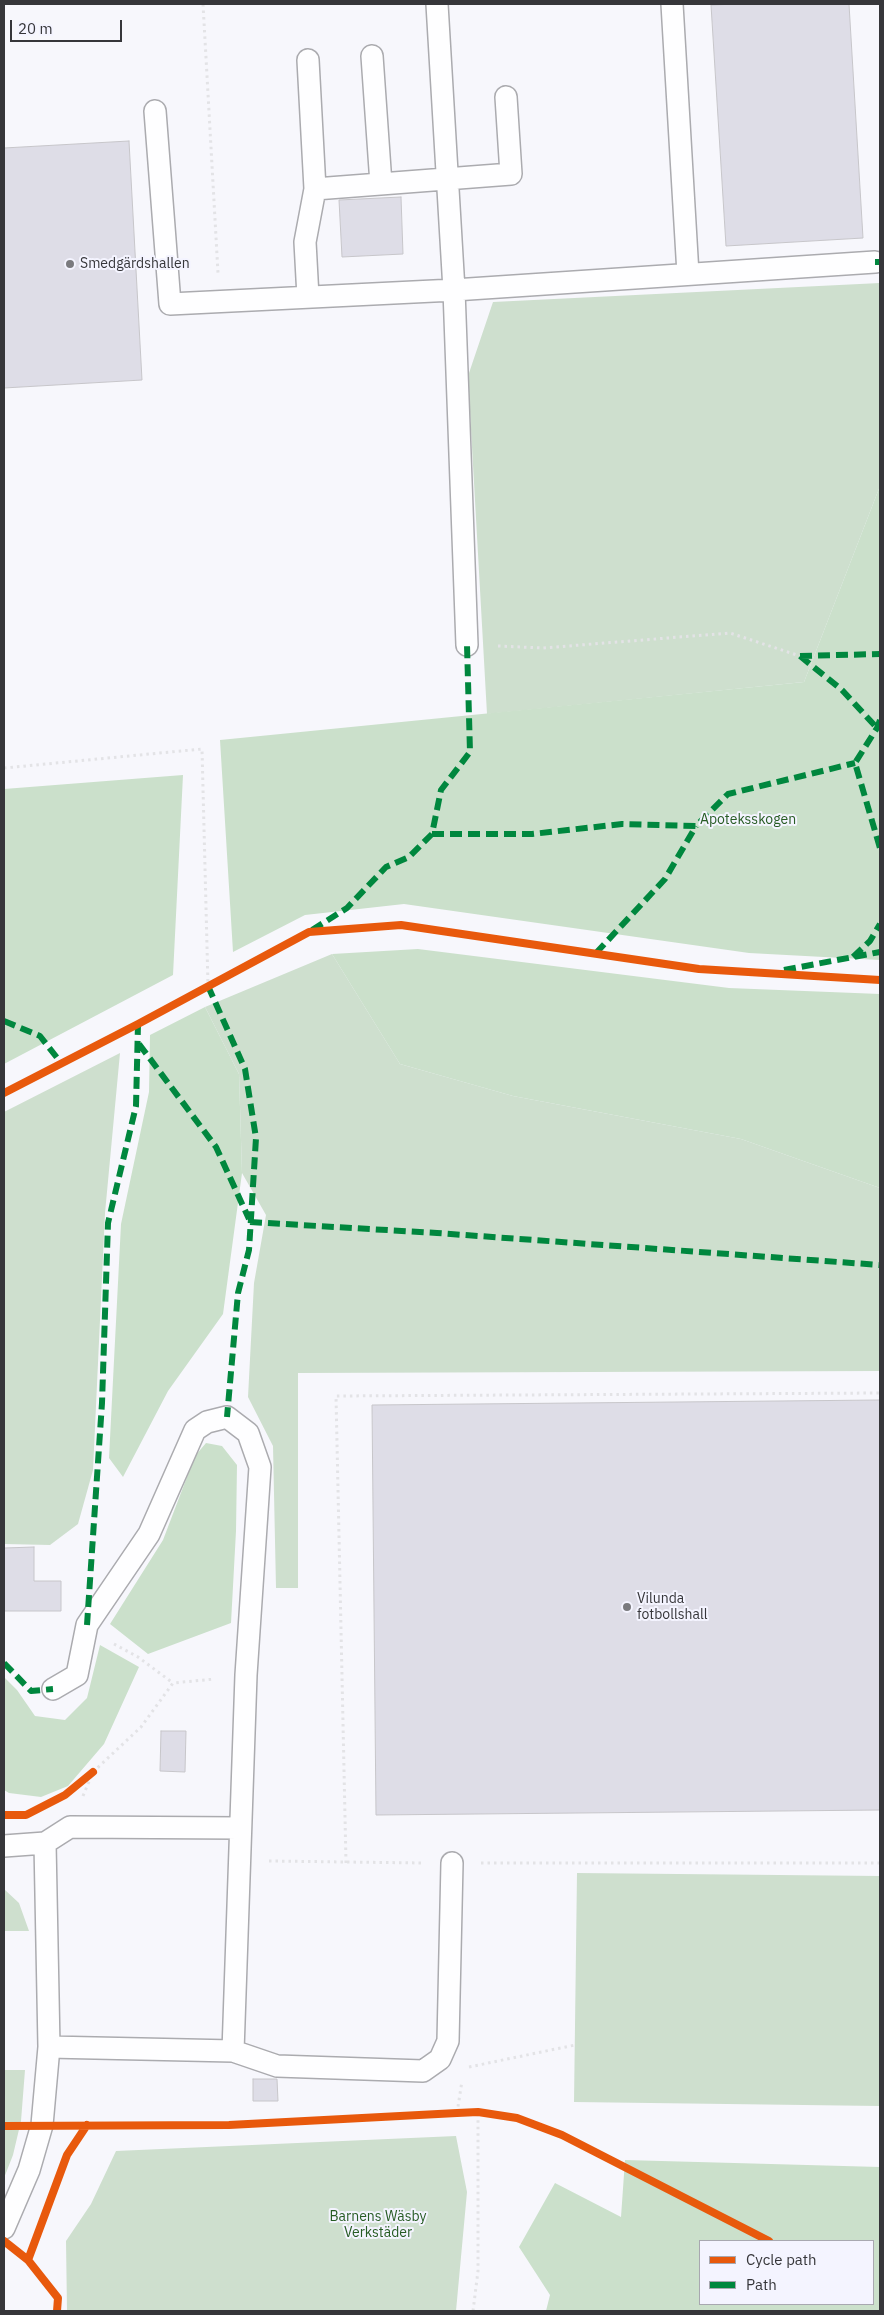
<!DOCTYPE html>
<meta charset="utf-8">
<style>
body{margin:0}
#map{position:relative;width:884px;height:2315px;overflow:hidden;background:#f7f7fc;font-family:"IBM Plex Sans",sans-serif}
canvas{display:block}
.frame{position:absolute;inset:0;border:5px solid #36363a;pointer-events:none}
.legend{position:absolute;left:699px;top:2240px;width:175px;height:65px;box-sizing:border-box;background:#f4f4ff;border:1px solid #a8a8b0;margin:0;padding:6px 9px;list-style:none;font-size:15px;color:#36363a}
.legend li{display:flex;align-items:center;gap:10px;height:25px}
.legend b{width:25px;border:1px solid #a8a8b0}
.scale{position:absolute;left:10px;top:20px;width:112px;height:22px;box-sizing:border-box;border:2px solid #36363a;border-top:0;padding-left:6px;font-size:15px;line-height:18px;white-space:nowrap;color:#36363a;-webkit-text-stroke:4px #f4f4ff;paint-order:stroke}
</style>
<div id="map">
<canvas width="884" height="2315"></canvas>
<div class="frame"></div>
<ul class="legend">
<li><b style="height:6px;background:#e8590c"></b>Cycle path</li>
<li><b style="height:6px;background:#00873e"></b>Path</li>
</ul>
<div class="scale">20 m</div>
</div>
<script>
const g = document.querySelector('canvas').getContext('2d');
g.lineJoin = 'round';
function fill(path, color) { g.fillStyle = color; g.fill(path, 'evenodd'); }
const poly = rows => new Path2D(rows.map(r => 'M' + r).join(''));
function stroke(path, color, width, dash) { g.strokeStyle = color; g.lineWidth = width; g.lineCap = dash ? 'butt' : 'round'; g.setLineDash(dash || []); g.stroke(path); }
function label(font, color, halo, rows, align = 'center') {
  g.font = font + ' "IBM Plex Sans",sans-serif'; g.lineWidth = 4; g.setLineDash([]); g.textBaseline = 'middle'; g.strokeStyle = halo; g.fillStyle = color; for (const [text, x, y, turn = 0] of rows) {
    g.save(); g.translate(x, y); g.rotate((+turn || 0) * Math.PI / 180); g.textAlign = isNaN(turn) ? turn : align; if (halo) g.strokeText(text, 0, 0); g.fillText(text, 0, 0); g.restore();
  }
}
const green = poly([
 [880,283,880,486,804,682,487,714,468,376,493,302],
 [332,954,400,1064,513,1096,741,1139,880,1188,880,1371,298,1373,298,1588,276,1588,273,1446,248,1397,254,1283,266,1215,242,1173,239,1074,205,1007],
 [120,1053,105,1213,93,1470,78,1524,50,1545,4,1544,4,1112],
 [577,1873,880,1876,880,2106,574,2102],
 [4,1889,19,1903,29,1931,4,1931],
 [4,2070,25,2070,21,2121,13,2155,4,2178],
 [456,2136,467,2192,456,2311,67,2311,66,2241,91,2204,116,2151]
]);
const forest = poly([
 [880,486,880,960,749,953,404,904,305,915,233,952,220,740,804,682],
 [183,775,173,975,4,1064,4,789],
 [418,949,729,988,880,994,880,1188,741,1139,513,1096,400,1064,332,954],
 [205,1007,239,1074,242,1173,223,1314,168,1391,123,1477,109,1458,121,1224,149,1092,150,1035],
 [206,1443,222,1446,237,1465,236,1531,231,1623,148,1654,110,1624,163,1540,195,1456],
 [100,1645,139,1667,104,1744,68,1786,41,1797,9,1793,4,1790,4,1677,17,1690,35,1716,65,1720,87,1698],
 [625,2160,880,2167,880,2311,546,2311,550,2295,519,2247,555,2183,621,2217],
 [873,2241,873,2304,700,2304,700,2241]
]);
const building = poly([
 [737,4,849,4,863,238,726,246,711,5,737,4],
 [129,141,142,380,4,388,4,148,129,141],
 [401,197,403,254,342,257,339,200,401,197],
 [880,1400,880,1810,376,1815,372,1405,880,1400],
 [34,1547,34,1581,61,1581,61,1611,4,1611,4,1548,34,1547],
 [161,1731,186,1731,185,1772,160,1771,161,1731],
 [253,2079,277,2079,278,2101,253,2101,253,2079]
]);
const path = poly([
 [203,4,218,273],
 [498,646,543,648,730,633,800,656],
 [4,768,202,749,208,986],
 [114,1644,138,1657,173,1683],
 [83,1796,93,1772,141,1727,173,1683,215,1679],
 [269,1861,423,1863],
 [346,1863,336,1396,880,1393],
 [481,1863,880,1863],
 [469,2067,575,2045],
 [457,2113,462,2081],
 [473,2311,478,2271,478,2112]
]);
const lane = poly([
 [437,4,454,290,875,262],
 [672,4,688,274],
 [372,56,381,184],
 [308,60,315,189,511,174,506,97],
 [155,111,170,304,454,290,467,645],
 [308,297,305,242,315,189],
 [45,1843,70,1827,240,1828],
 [4,1846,45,1843,49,2047,42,2125,29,2170,4,2228],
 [49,2047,233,2051,246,1675,260,1467,248,1433,227,1417,207,1422,195,1430,149,1534,87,1625,77,1675,53,1689],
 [233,2051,277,2066,423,2071,440,2059,448,2041,452,1863]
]);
const quiet = poly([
 [875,262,880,262],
 [800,656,842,690,877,728],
 [800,656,880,654],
 [880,720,877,728,855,763,880,848],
 [432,834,532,834,622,824,696,826,728,794,855,763],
 [312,930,347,908,386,867,409,857,432,834,441,790,470,752,467,645],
 [596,953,665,879,696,826],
 [853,957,870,941,880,924],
 [784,970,880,952],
 [208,986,245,1069,256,1138,249,1250,238,1293,227,1417],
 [4,1021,40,1036,62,1064],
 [139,1044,216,1147,249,1219],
 [250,1222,437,1233,880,1265],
 [87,1625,102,1403,108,1223,136,1106,138,1024],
 [4,1663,31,1691,53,1689]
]);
const cycleway = poly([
 [4,1093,138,1024,309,932,401,925,699,969,880,980],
 [4,1815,26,1815,65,1795,93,1772],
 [4,2126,229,2125,457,2113,478,2112,517,2118,562,2135,769,2241],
 [4,2241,28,2260,58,2298,57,2311],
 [28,2260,67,2155,87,2125]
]);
const markers = [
 [70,264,5,"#7a7a7e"],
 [627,1607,5,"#7a7a7e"]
];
const poiNames = [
 ["Smedgärdshallen",80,264],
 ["Vilunda",637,1599],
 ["fotbollshall",637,1615]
];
const parkNames = [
 ["Apoteksskogen",748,820],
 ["Barnens Wäsby",378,2217],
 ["Verkstäder",378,2233]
];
fill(green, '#cedfce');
fill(forest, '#cbe0cb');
fill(building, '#dedde7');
stroke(building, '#c7c6ca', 1);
stroke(lane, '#ababaf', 24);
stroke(path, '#e3e3e6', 3, [2.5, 4]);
stroke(lane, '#fefeff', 21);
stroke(quiet, '#00873e', 6, [12, 6]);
stroke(cycleway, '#e8590c', 8);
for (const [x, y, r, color] of markers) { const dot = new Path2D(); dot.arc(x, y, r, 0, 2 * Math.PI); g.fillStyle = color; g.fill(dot); stroke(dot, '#f4f4ff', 2); }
label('14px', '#36363a', '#f4f4ff', poiNames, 'left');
label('14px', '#275c24', '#f4f4ff', parkNames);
</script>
